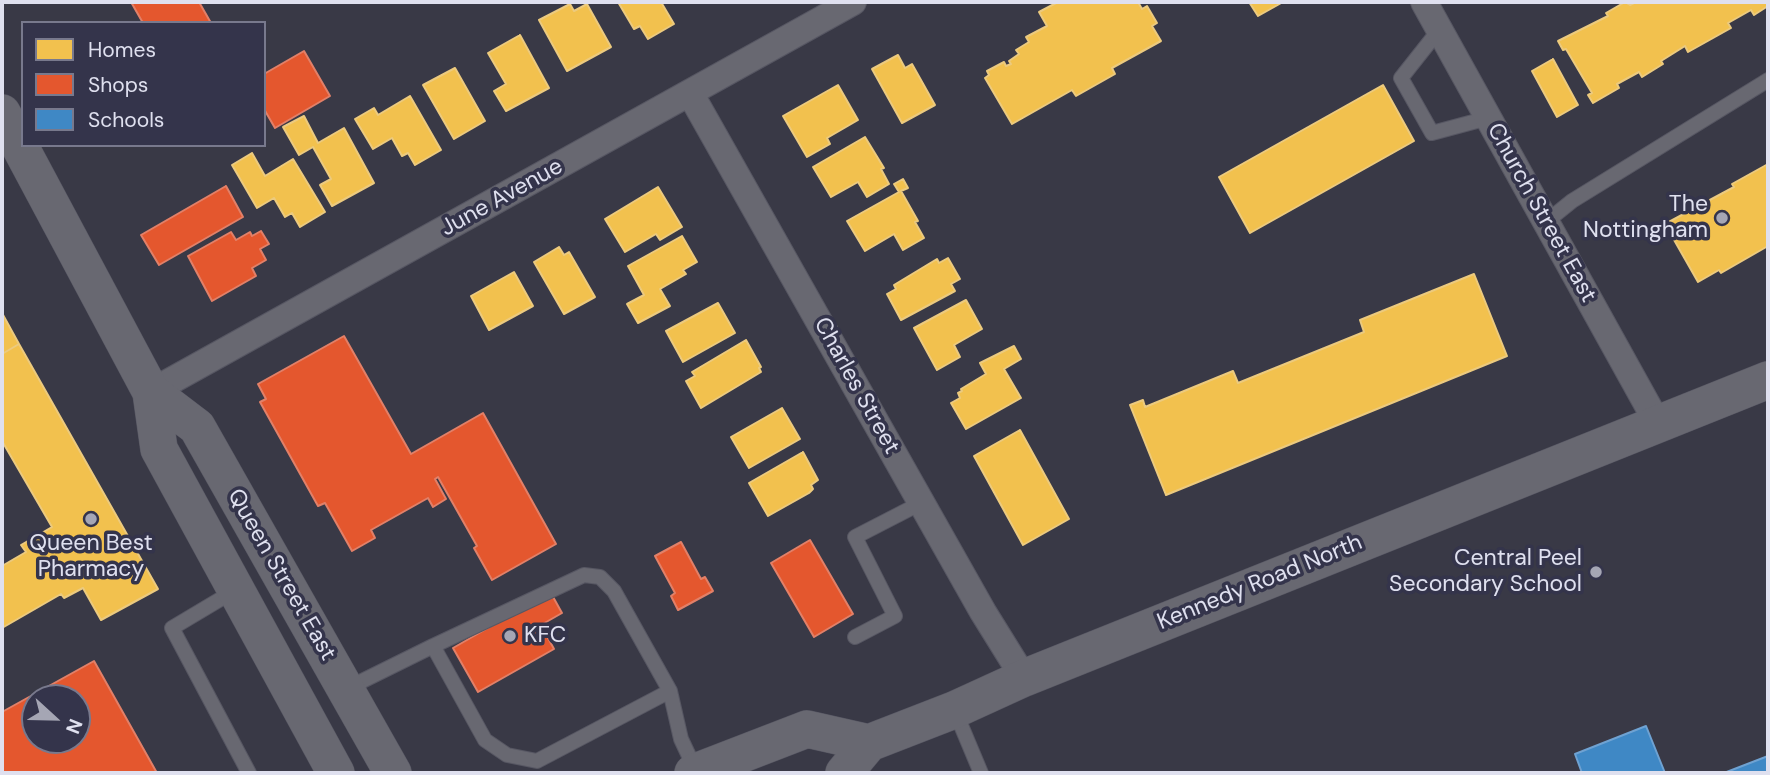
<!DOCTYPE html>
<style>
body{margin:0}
#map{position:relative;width:1770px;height:775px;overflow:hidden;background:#393946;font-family:"DM Sans",sans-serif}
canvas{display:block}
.frame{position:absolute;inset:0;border:4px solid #dfe0ef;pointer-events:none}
.legend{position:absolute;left:21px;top:21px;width:245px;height:126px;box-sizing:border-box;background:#34344b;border:2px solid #78798d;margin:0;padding:9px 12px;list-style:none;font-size:21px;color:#dfe0ef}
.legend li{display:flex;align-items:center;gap:14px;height:35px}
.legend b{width:35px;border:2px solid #78798d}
.north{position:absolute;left:21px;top:684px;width:70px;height:70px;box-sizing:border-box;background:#34344b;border:2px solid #78798d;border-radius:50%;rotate:112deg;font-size:19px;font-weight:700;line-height:28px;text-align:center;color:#dfe0ef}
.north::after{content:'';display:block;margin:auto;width:24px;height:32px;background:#a5a6b4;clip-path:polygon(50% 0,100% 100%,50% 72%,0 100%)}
</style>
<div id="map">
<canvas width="1770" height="775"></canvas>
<div class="frame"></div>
<ul class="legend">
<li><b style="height:19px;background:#f2c14e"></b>Homes</li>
<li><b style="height:19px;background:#e4572e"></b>Shops</li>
<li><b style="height:19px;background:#3f88c5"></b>Schools</li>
</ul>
<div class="north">N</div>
</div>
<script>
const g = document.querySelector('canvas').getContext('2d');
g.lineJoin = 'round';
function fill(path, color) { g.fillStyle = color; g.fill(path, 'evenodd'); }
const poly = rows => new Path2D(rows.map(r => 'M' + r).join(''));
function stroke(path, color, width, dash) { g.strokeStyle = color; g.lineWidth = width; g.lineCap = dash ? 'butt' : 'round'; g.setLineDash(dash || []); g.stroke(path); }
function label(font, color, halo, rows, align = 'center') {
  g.font = font + ' "DM Sans",sans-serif'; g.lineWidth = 7; g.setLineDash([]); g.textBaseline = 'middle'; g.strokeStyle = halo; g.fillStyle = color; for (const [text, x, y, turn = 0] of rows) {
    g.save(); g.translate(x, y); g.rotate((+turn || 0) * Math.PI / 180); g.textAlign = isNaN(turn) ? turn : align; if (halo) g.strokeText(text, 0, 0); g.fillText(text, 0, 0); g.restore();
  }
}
const homes = poly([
 [618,2,661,2,674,24,648,39,640,26,634,29,618,2],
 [1058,2,1138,2,1142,9,1147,6,1157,23,1152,26,1161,41,1112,68,1115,74,1076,96,1072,90,1012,124,985,78,989,75,987,71,1004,62,1006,66,1011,64,1009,61,1019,54,1016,50,1029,42,1026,37,1047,26,1039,12,1058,2],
 [1249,2,1283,2,1258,16,1249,2],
 [1625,2,1630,5,1636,2,1768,2,1768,6,1754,15,1751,10,1728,23,1731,28,1688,52,1685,46,1661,61,1663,64,1642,77,1639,72,1617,84,1619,88,1593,103,1588,95,1592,93,1566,49,1563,50,1558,41,1608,16,1606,13,1625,2],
 [570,4,574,11,587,4,611,47,567,71,539,20,570,4],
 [520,35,549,88,506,111,494,91,506,84,488,53,520,35],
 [898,55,905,68,912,64,935,105,902,123,872,69,898,55],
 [1553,59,1578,105,1557,117,1532,71,1553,59],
 [455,68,485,121,454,139,423,85,455,68],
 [838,85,858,120,827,138,830,144,807,157,783,116,838,85],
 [1383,85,1414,141,1250,233,1219,177,1383,85],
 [410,96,441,150,415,165,408,153,402,156,392,138,373,149,355,119,374,108,378,115,410,96],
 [304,116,318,143,344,128,374,183,332,206,320,185,331,179,313,147,299,155,283,127,304,116],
 [865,137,884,168,881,169,889,184,867,197,858,182,831,197,813,167,865,137],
 [252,153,265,176,293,159,325,212,300,227,292,213,285,217,274,198,257,208,232,165,252,153],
 [1768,164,1768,246,1721,273,1719,270,1698,282,1665,224,1734,187,1732,184,1768,164],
 [903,179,908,188,901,191,918,221,915,222,924,238,903,250,894,234,865,251,847,221,899,192,894,184,903,179],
 [658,187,682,227,660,240,656,234,625,252,605,219,658,187],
 [682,236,697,262,683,270,686,274,660,289,670,306,638,323,627,304,644,295,628,266,682,236],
 [559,247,564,255,569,252,595,297,564,314,534,262,559,247],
 [948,258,960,279,951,284,955,291,901,320,887,294,896,289,894,285,937,259,939,263,948,258],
 [514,272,533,306,489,330,471,296,514,272],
 [1474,274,1507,356,1166,495,1130,405,1143,400,1145,407,1233,371,1238,383,1364,332,1360,320,1474,274],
 [966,300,982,329,954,345,960,357,937,370,914,328,966,300],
 [718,303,735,333,683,362,666,331,718,303],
 [2,313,19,344,2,354,2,313],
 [746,340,761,367,759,368,761,372,701,408,686,381,695,376,692,372,746,340],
 [19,344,158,589,101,620,83,588,64,598,61,594,2,628,2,566,26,552,21,545,52,527,2,441,2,354,19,344],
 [1014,346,1021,359,1004,369,1021,398,966,429,951,403,960,398,958,393,962,391,961,389,986,374,980,363,1014,346],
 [782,408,800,439,749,468,731,437,782,408],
 [1020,430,1069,519,1023,545,974,456,1020,430],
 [803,452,818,480,811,485,813,489,809,493,768,516,749,483,803,452]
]);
const shops = poly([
 [131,2,199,2,211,23,143,23,131,2],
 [304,51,330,96,275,128,264,109,264,74,304,51],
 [226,186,243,217,159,265,141,235,226,186],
 [261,231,269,244,260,249,266,260,252,268,256,276,212,301,188,256,231,232,236,240,250,232,252,236,261,231],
 [344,336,411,454,483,413,556,544,492,580,474,548,477,546,438,477,435,479,446,499,433,507,428,498,371,530,375,538,352,551,325,503,318,506,260,402,266,399,258,384,344,336],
 [810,540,853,614,814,637,771,563,810,540],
 [681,542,701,579,705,577,713,591,678,610,671,596,675,593,655,556,681,542],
 [552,595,562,613,541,625,554,649,478,692,453,648,528,605,552,595],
 [94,661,157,773,2,773,2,712,94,661],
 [35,698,77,698,77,740,35,740,35,698]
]);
const schools = poly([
 [1646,726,1665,773,1582,773,1575,754,1646,726],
 [1768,756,1768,773,1724,773,1768,756]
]);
const service = poly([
 [1439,30,1401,78,1432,133,1488,118],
 [1546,222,1572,201,1768,80],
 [234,591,172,628,249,773],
 [855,637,895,616,855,537,921,503],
 [433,646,584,575,600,577,614,591,670,691,681,739,696,771],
 [346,689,433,646,485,740,507,755,537,761,670,691],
 [955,711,981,773]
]);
const minor = poly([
 [1424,2,1658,424],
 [690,93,983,612,1024,678],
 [151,392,853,2]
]);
const secondary = poly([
 [2,113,151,392,159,449,336,773],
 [151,392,197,427,393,773],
 [693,773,807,729,869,743],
 [844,773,869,743,954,710,1024,678,1768,380]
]);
const markers = [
 [1722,218,7,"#a5a6b4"],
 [91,519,7,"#a5a6b4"],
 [1596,572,7,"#a5a6b4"],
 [510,636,7,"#a5a6b4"]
];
const streetNames = [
 ["June Avenue",502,198,-29],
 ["Church Street East",1541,213,61],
 ["Charles Street",856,386,61],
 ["Queen Street East",281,575,60],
 ["Kennedy Road North",1260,583,-22]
];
const poiNames = [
 ["The",1708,205],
 ["Nottingham",1708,231],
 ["Queen Best",91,544,"center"],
 ["Pharmacy",91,570,"center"],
 ["Central Peel",1582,559],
 ["Secondary School",1582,585],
 ["KFC",524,636,"left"]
];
fill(homes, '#f2c14e');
stroke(homes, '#ecca7e', 2);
fill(shops, '#e4572e');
stroke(shops, '#e28068', 2);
fill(schools, '#3f88c5');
stroke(schools, '#6fa2d2', 2);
stroke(service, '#575763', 16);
stroke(minor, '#575763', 28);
stroke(secondary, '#575763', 38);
stroke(service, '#686871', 14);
stroke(minor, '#686871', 26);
stroke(secondary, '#686871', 37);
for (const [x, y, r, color] of markers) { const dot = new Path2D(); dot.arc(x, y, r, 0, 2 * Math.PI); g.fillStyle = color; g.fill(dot); stroke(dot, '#34344b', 2.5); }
label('23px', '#dfe0ef', '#34344b', streetNames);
label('23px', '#dfe0ef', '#34344b', poiNames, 'right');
</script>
